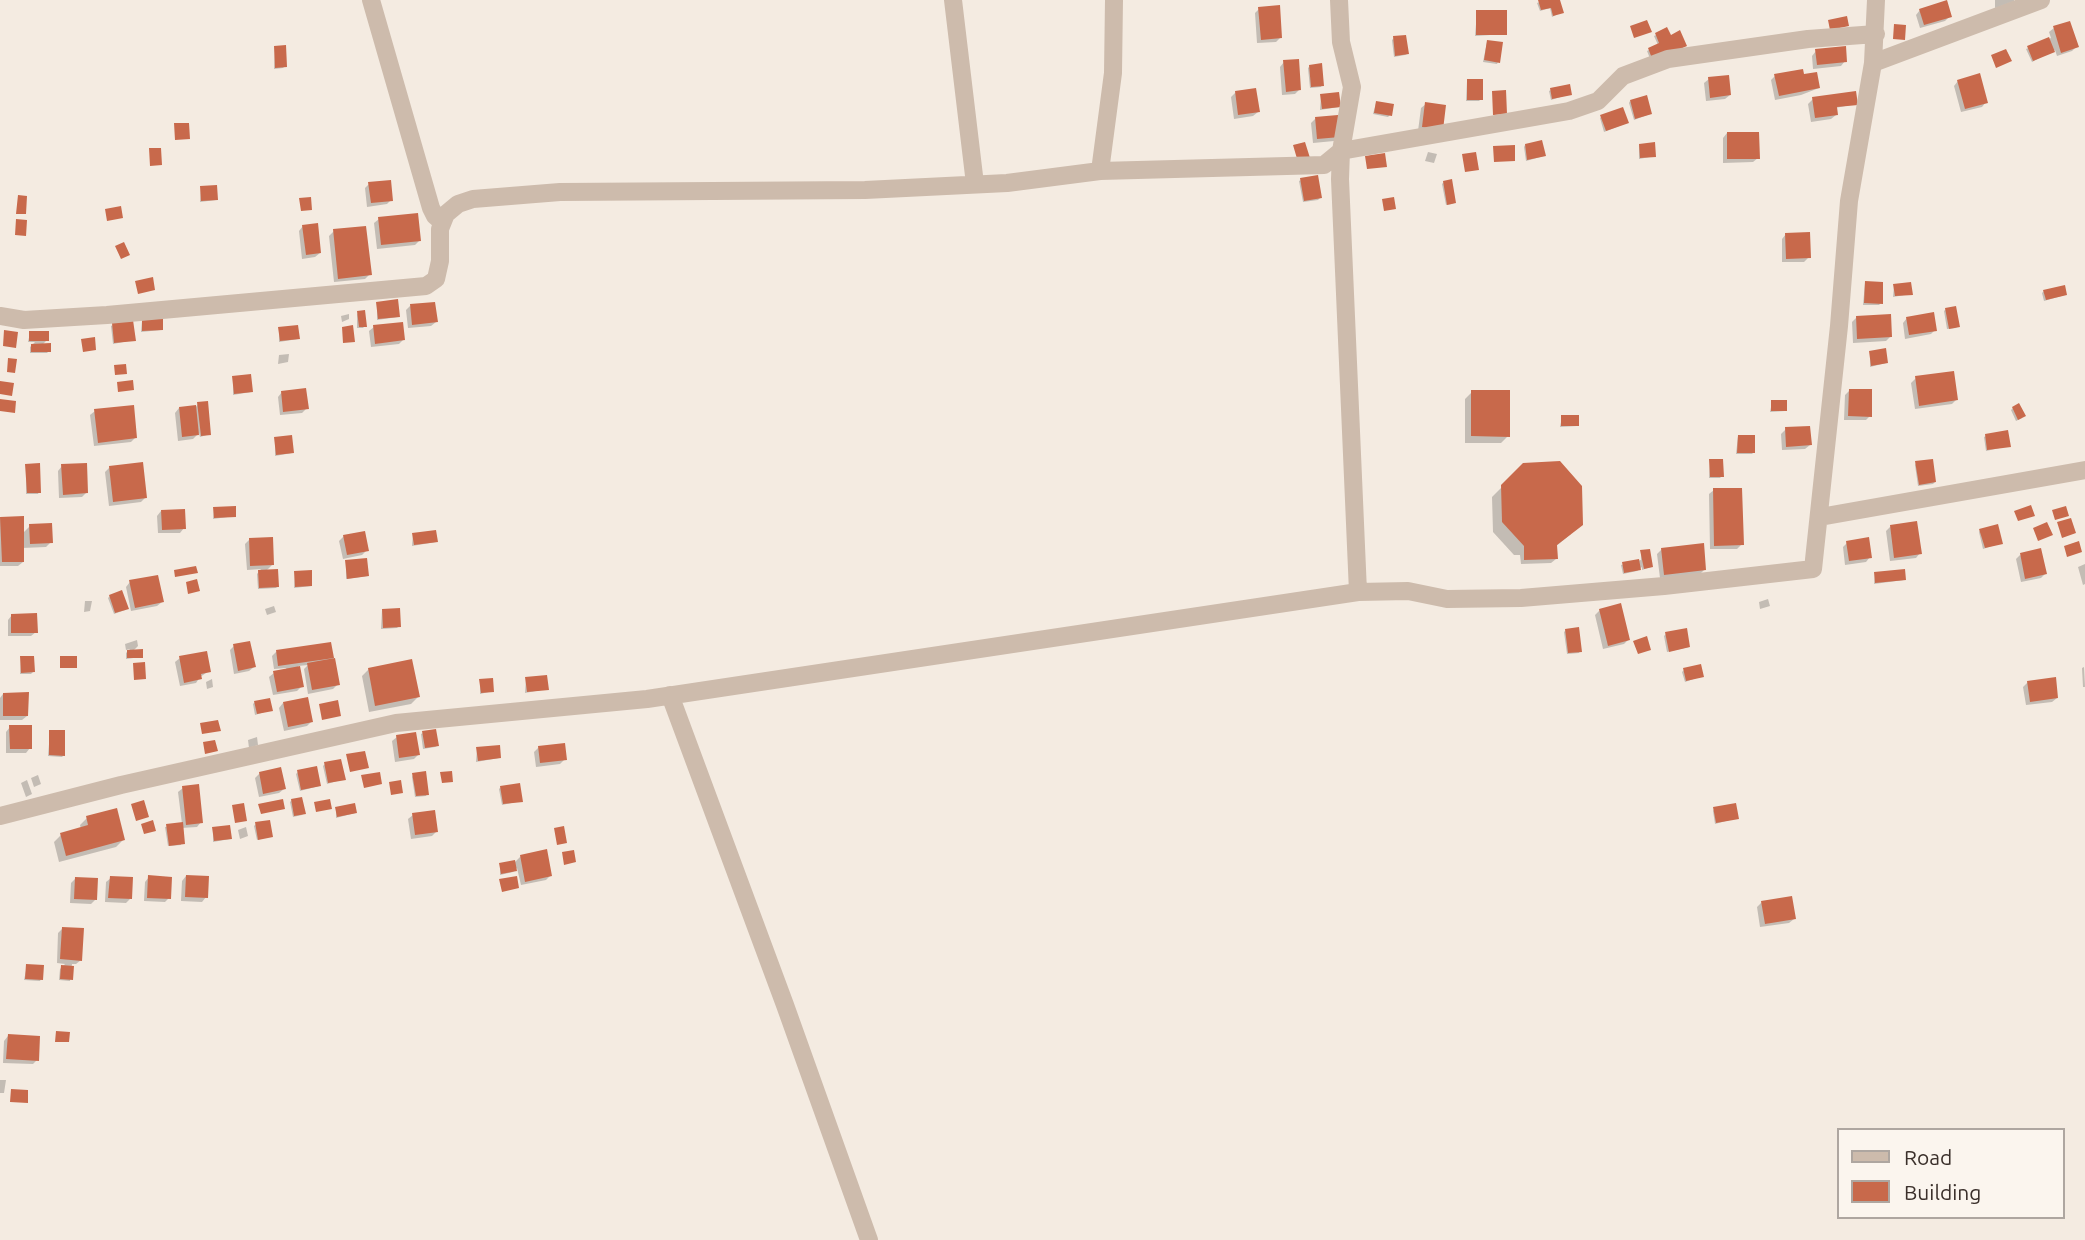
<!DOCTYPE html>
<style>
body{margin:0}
#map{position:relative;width:2085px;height:1240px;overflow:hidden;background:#f4ebe1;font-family:Ubuntu,sans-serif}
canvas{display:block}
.legend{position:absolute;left:1837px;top:1128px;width:228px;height:91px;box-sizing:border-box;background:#fbf5ee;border:2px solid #aea6a0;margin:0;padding:9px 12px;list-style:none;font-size:21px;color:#3b302b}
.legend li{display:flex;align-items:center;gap:14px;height:35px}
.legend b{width:35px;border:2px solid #aea6a0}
</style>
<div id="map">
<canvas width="2085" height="1240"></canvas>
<ul class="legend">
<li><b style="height:9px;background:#cdbbac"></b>Road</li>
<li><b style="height:19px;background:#c8694b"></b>Building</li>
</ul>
</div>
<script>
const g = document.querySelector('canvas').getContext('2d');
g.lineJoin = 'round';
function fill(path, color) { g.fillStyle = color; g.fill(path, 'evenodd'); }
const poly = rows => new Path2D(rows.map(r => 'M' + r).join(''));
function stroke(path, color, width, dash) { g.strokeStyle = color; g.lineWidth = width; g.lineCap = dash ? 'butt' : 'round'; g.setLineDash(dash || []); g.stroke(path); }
const shadow = poly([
 [1545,0,1559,0,1562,12,1552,17,1550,8,1540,11,1537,3],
 [1995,0,2014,0,2014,1,2010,6,1995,8],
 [1259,9,1281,37,1276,42,1257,43,1255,13],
 [1920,10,1950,16,1945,21,1920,28,1916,15],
 [1477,12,1505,34,1475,36],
 [2069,23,2077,46,2072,51,2057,56,2055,50,2032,62,2026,49,2051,38,2049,32,2054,28],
 [1666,30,1651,61,1647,51,1658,45,1654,36],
 [1394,38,1407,54,1405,55,1394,57,1392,40],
 [1487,42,1498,62,1497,64,1483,62],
 [275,48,285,66,283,68,274,69],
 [1816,51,1845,61,1841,66,1813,69,1812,56],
 [1284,62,1299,90,1295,94,1282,95,1280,67],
 [1310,66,1322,85,1321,87,1310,88,1308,68],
 [1775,76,1803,78,1819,88,1801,95,1775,100,1771,80],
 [1709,79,1730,95,1725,99,1706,101,1704,83],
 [1467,81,1481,99,1479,101,1466,101],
 [1958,81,1986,102,1982,107,1961,112,1954,86],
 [1551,90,1570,94,1551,100,1549,91],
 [1236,92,1258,112,1253,116,1234,119,1231,97],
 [1321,96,1339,107,1320,110],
 [1813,99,1856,104,1835,108,1836,115,1831,119,1811,122,1808,104],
 [1630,101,1650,114,1634,120,1629,103],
 [1376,103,1390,115,1388,117,1373,114],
 [1426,104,1437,133,1418,131,1421,108],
 [1601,117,1627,123,1604,132,1600,118],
 [1316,118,1338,136,1334,141,1313,143,1311,123],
 [1727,133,1758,158,1753,162,1723,163,1723,138],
 [1525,145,1544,156,1526,161,1524,147],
 [1639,145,1655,156,1639,159],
 [1428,152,1437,154,1434,163,1425,161],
 [1301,180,1320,198,1318,200,1303,202,1299,181],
 [1444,182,1454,203,1452,204,1446,205,1442,184],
 [369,184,391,200,387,204,367,207,365,188],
 [201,187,216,200,200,202],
 [379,219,420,240,415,245,377,249,374,223],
 [303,226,320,253,315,257,302,259,299,231],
 [334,231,370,274,365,279,334,282,329,236],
 [1786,234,1809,257,1804,262,1782,262,1782,239],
 [1865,283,1881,303,1879,305,1863,305],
 [1894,286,1911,294,1893,297],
 [2044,291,2065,295,2044,301,2042,293],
 [377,303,398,317,377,320],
 [410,306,436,322,431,326,408,328,406,310],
 [1946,309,1958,326,1956,328,1947,329,1944,311],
 [357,313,365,326,363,328,357,328],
 [349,314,349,319,342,322,341,316],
 [1856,318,1891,336,1886,341,1853,343,1852,322],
 [1907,318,1935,330,1931,334,1905,339,1903,323],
 [142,321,161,330,141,332],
 [113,325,134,340,113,344,111,326],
 [374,327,403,340,399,344,371,347,369,331],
 [279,329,298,339,279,342],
 [30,333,47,340,42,345,49,351,47,353,30,353,30,347,35,342,28,342],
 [1870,352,1886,363,1870,367],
 [289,354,288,362,278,364,279,355],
 [233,378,251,392,233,395],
 [1916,378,1956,400,1952,404,1915,409,1911,383],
 [1850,390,1870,416,1866,420,1844,420,1845,395],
 [282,392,307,408,302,413,280,415,278,397],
 [1472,392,1508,436,1501,443,1465,443,1465,399],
 [1772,402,1785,411,1770,412],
 [198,404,210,434,200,437,199,433,193,439,178,441,175,413,179,408,196,407],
 [2013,408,2022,418,2016,421,2011,410],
 [95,411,135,438,131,442,94,446,90,415],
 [1562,417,1577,426,1560,427],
 [1786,429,1810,445,1805,449,1782,450,1781,434],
 [1738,436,1754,452,1752,454,1736,454],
 [1986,436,2009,446,1986,451,1984,437],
 [275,439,292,453,275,456],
 [1710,461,1722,476,1720,478,1709,478],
 [1916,463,1935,482,1933,484,1918,486,1915,465],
 [1524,465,1571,534,1555,547,1556,559,1551,563,1521,564,1520,555,1514,555,1493,532,1492,497],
 [26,466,39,492,38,494,26,494],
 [62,466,86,493,82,497,59,498,58,471],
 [110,467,145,498,141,502,109,506,105,472],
 [1714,490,1742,544,1737,549,1710,549,1709,494],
 [214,508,235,516,213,519],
 [161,511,184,528,180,533,158,533,157,516],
 [0,518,22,518,22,534,30,526,51,542,46,547,22,548,23,562,18,566,0,566],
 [1891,526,1920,553,1916,558,1890,561,1886,531],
 [1980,530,2001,543,1983,549,1979,532],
 [413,534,436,542,412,546],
 [344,536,367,550,362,555,343,559,339,541],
 [249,540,272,565,265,572,278,586,276,588,258,589,257,574,261,569,247,570,245,544],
 [1847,543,1870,557,1866,562,1845,565,1843,547],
 [1662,549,1705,569,1700,574,1660,578,1657,554],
 [1641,552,1651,567,1642,570,1642,567,1637,571,1623,574,1621,565,1641,560],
 [2020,555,2045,574,2041,578,2021,582,2016,559],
 [346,562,368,576,346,579],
 [2085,564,2085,584,2083,585,2078,567],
 [295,573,311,586,294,588],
 [1875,574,1904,580,1874,584],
 [130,582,162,602,157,606,131,611,126,587],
 [110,596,125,610,114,614,108,598],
 [1768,599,1770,606,1760,609,1759,602],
 [85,601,92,601,90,611,84,612],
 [274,606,276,612,267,615,265,609],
 [382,610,399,626,397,628,381,629],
 [1600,610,1628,640,1624,644,1603,649,1595,615],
 [12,615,36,632,31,636,8,636,8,620],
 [1566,630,1580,651,1579,653,1567,654,1564,632],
 [1666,634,1689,647,1667,652,1664,636],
 [137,640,138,646,133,651,141,657,126,659,126,653,130,649,126,650,125,644],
 [330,644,338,684,333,689,308,694,304,669,308,665,298,666,302,686,297,691,273,695,269,677,274,673,287,670,286,668,274,669,272,656,276,652],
 [234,646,254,667,249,671,234,674,230,650],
 [21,658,33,672,31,674,20,674],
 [180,658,209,671,200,677,196,683,180,686,175,662],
 [2084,667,2085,687,2083,687,2082,668],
 [369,669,418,697,411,704,369,712,362,676],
 [1684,670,1702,676,1685,682,1682,672],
 [212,679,213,687,207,689,206,682],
 [526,679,547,689,525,693],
 [480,681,493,691,480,694],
 [2028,682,2057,698,2052,702,2026,705,2023,687],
 [3,694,27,716,22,720,0,720,0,698],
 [255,702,271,710,255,715,253,704],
 [283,703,311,722,307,726,284,731,279,708],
 [10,727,30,748,26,753,6,753,6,732],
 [50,732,64,755,62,757,48,756],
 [423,733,437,746,435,747,423,749,421,734],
 [257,737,258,745,249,748,248,740],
 [397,737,418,755,414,759,395,762,392,741],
 [539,747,565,759,560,764,536,767,534,752],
 [477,749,499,758,476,762],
 [325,764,344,779,327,784,323,766],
 [298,772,319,786,300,791,296,774],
 [260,773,284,789,279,793,259,797,255,778],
 [38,775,41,784,34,787,31,778],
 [413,775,427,794,426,796,415,797,412,777],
 [27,780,32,794,26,797,21,783],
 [501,787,521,801,502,805,499,789],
 [183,788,201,822,197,827,181,828,181,845,168,846,165,827,182,824,178,792],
 [292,800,304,813,302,815,293,817,290,802],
 [336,808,355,813,336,818],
 [1714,809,1737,818,1715,824,1713,811],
 [413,815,436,832,432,836,411,839,408,819],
 [87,818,123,840,116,847,59,862,54,842,61,835,81,829,80,825],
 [256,824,271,836,257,840,254,826],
 [246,827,248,836,240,839,238,830],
 [213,829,230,839,213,842],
 [521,856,550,876,546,880,521,885,517,868,513,872,500,875,500,865,515,862],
 [186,876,206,897,202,902,181,901,182,881],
 [149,877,169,898,165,902,144,901,145,882],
 [111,878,130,899,126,903,105,902,106,882],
 [75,879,96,899,91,904,70,903,71,883],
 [1762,902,1794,919,1789,923,1760,927,1757,907],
 [63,928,81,960,76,964,72,964,70,981,59,980,60,969,65,964,57,963,58,933],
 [27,966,41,979,40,981,24,980],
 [8,1036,37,1060,33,1064,3,1063,4,1041],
 [0,1080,6,1080,4,1093,0,1093]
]);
const building = poly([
 [1538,0,1560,0,1564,13,1553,16,1551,8,1541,10],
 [1947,0,1952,17,1924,25,1919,9],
 [1280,5,1282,38,1261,40,1258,7],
 [1476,10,1507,10,1507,35,1476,35],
 [1847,16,1849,26,1830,30,1828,20],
 [1647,20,1652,32,1634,38,1630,26],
 [2070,21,2079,47,2061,53,2053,26],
 [1894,24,1906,25,1905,40,1893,39],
 [1667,27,1671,35,1680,30,1687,46,1653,61,1648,48,1659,43,1655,33],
 [1406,35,1409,54,1395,56,1393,36],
 [2049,37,2055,52,2033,61,2027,46],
 [1487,40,1503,42,1500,63,1484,60],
 [286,45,287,67,275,68,274,46],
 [1846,46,1847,62,1817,65,1815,49],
 [2006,49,2012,61,1996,68,1991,55],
 [1299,59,1301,90,1286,92,1283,60],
 [1322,63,1324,86,1311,87,1309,65],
 [1803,69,1804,74,1817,72,1820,88,1779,96,1774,74],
 [1980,73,1988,103,1965,109,1957,80],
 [1729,75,1731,95,1710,98,1708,77],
 [1467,79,1483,79,1483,100,1467,100],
 [1570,84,1572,95,1552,99,1550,88],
 [1256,88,1260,112,1238,115,1235,91],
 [1506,90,1507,114,1493,115,1492,91],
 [1856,91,1858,105,1837,107,1838,115,1815,118,1812,97],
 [1339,92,1341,107,1322,109,1320,94],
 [1647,95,1652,114,1635,119,1630,100],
 [1376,101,1394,104,1392,116,1374,113],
 [1425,102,1446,105,1443,130,1422,127],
 [1623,107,1629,123,1606,131,1600,115],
 [1338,115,1340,137,1317,139,1315,117],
 [174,123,189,123,190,139,175,140],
 [1727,132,1759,132,1760,159,1727,159],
 [1542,140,1546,156,1527,160,1525,144],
 [1305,142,1310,158,1298,162,1293,145],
 [1655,142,1656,157,1640,158,1639,144],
 [1515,145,1515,161,1494,162,1493,146],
 [149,148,161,148,162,165,150,166],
 [1476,152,1479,170,1465,172,1462,154],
 [1385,153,1387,167,1367,169,1365,156],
 [1318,175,1322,198,1304,201,1300,178],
 [1452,179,1456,203,1447,205,1443,181],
 [391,180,393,201,371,203,368,182],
 [217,185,218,200,201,201,200,186],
 [18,195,27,196,26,214,16,214],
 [311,197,312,210,301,211,299,198],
 [1394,197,1396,209,1384,211,1382,199],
 [121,206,123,218,107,221,105,209],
 [418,213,421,241,381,245,378,217],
 [16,219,27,220,26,236,15,235],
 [318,223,321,253,306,255,302,225],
 [366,226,372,275,338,279,333,229],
 [1810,232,1811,258,1786,259,1785,233],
 [124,242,130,255,121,259,115,246],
 [153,277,155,290,138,294,135,281],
 [1865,281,1883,282,1883,304,1864,303],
 [1911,282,1913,295,1895,296,1893,284],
 [2065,285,2067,295,2046,300,2043,290],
 [398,299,400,317,378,319,376,302],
 [435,302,438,322,412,325,410,304],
 [1956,306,1960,327,1949,329,1945,308],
 [365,310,367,327,359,327,357,311],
 [1934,312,1937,331,1909,335,1906,317],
 [1891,314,1892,337,1857,339,1856,316],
 [142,319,163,319,163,330,142,331],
 [133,320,136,341,114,343,112,323],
 [403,322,405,340,375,344,373,325],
 [298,325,300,339,280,341,278,327],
 [353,325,355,342,343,343,342,327],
 [4,330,18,332,16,348,3,346],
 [29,331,49,331,49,341,29,341],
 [95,337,96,350,83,352,81,339],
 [51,343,51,352,31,352,31,344],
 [1886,348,1888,363,1871,366,1869,351],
 [8,358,17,359,15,373,7,372],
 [126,364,127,374,115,375,114,365],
 [1954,371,1958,400,1919,406,1915,376],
 [251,374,253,392,234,394,232,376],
 [133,380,134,390,118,392,117,382],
 [0,381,14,383,12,396,0,394],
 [306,388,309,409,283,412,281,391],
 [1849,389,1872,389,1872,417,1848,416],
 [1471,390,1510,390,1510,437,1471,436],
 [0,399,16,401,15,413,0,411],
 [1771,400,1787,400,1787,411,1771,411],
 [208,401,211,435,201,436,197,402],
 [2019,403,2026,416,2018,420,2012,407],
 [134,405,137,438,98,443,94,409],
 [196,405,199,435,182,437,179,407],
 [1561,415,1579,415,1579,426,1561,426],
 [1810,426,1812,445,1786,447,1785,427],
 [2008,430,2011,447,1987,450,1985,434],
 [292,435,294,453,276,455,274,437],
 [1738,435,1755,435,1755,453,1737,453],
 [1709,459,1723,459,1724,477,1710,477],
 [1933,459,1936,482,1919,485,1915,461],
 [1560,461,1582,486,1583,525,1557,545,1558,559,1524,560,1524,546,1502,522,1501,485,1523,463],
 [143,462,147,498,113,502,109,466],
 [40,463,41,493,27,493,25,464],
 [87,463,88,493,63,495,61,464],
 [1713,488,1742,488,1744,545,1714,546],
 [2031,505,2035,516,2018,521,2014,511],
 [236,506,236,517,214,518,213,507],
 [2066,506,2069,516,2055,520,2052,510],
 [185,509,186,529,162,530,161,510],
 [24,516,24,562,2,562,0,517],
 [2071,518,2076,533,2062,538,2057,522],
 [1917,521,1922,554,1894,558,1890,525],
 [2047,522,2053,535,2038,541,2033,528],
 [52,523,53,543,30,544,29,524],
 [1998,524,2003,544,1985,548,1979,529],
 [436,530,438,542,414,545,412,533],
 [365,531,369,551,347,555,343,535],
 [273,537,274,565,250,566,249,538],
 [1869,537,1872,558,1849,561,1846,541],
 [2079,541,2082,552,2067,557,2064,546],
 [1704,543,1706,570,1664,575,1661,548],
 [2041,548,2047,574,2025,579,2020,553],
 [1650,549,1653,567,1644,569,1640,550],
 [367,558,369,576,347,579,345,560],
 [1639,559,1641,570,1624,573,1622,562],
 [196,566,198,573,175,577,174,570],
 [278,569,279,587,259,588,258,570],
 [1905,569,1906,580,1875,583,1874,572],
 [312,570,312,586,295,587,294,571],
 [158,575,164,602,135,608,129,580],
 [197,579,200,591,188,594,186,582],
 [122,590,129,609,115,613,109,595],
 [1621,603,1630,640,1608,646,1599,609],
 [400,608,401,627,383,628,382,609],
 [37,613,38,633,11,633,11,614],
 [1579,627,1582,652,1568,653,1565,629],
 [1687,628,1690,647,1669,652,1665,632],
 [1647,636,1651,650,1638,654,1633,641],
 [250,641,256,667,238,671,233,644],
 [331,642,334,658,278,666,276,650],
 [143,649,143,658,127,658,127,650],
 [207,651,211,672,201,674,202,679,184,683,179,656],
 [20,656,34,656,35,672,21,673],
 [60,656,77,656,77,668,60,668],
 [335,658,340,685,312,690,307,663],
 [412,659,420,697,375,706,368,668],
 [145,662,146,679,134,680,133,663],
 [1701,664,1704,677,1686,681,1683,668],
 [300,666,304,687,277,692,273,671],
 [547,675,549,690,527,692,525,677],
 [2056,677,2058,698,2030,702,2027,681],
 [493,678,494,692,481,693,479,679],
 [29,692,28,716,3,716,3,693],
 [308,697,313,722,288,727,283,702],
 [270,698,273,711,257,714,254,701],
 [338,700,341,716,322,720,319,704],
 [218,720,221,731,202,734,200,723],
 [9,725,32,725,32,749,10,749],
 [436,729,439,746,425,748,422,731],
 [49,730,65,730,65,756,49,755],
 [416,732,420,755,399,758,396,735],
 [215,740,218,751,205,754,203,742],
 [565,743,567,760,540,763,538,746],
 [500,745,501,758,478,761,476,747],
 [365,751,369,768,350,772,346,754],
 [341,759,346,780,328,783,324,762],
 [317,766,321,786,301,790,297,770],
 [281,767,286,789,263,794,259,772],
 [426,771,429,795,416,796,412,773],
 [452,771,453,782,442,783,440,772],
 [380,772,382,784,364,788,361,775],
 [401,780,403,793,391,795,389,782],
 [520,783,523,802,503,804,500,786],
 [199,784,203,823,186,825,182,786],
 [302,797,306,814,294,816,291,799],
 [283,799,285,809,261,814,258,804],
 [330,799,332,809,316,812,314,802],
 [144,800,149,817,136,821,131,804],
 [244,803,247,821,235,823,232,805],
 [355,803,357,813,337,817,335,807],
 [1736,803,1739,819,1716,823,1713,807],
 [117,808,125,840,66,856,60,833,88,825,86,816],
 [435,810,438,832,415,835,412,813],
 [153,820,156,831,144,834,141,824],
 [270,820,273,837,258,840,255,822],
 [183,822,185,844,169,846,166,824],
 [230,825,232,839,214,841,212,827],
 [564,826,567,843,557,845,554,828],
 [547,849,552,876,525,882,520,855],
 [574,850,576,862,564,865,562,852],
 [515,860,517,871,501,874,499,863],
 [148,875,172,877,171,899,147,898],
 [186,875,209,876,208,898,185,897],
 [110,876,133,877,132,899,108,898],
 [517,876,519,888,502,892,499,879],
 [75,877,98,878,97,900,74,899],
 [1792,896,1796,919,1765,924,1761,901],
 [62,927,84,928,82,961,60,959],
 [26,964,44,965,43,980,25,979],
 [61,965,74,966,73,980,60,979],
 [56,1031,70,1032,69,1042,55,1042],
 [8,1034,40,1036,39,1061,6,1059],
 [11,1089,28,1090,28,1103,10,1102]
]);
const minor = poly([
 [371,0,431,208,435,216,442,222],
 [953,0,975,184],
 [1114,0,1113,73,1100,171,1324,165,1341,151,1569,111,1598,101,1623,76,1668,59,1808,39,1876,34],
 [1339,0,1341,42,1352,87,1341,151,1340,179,1358,592],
 [1873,63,2041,0],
 [0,316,24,320,107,315,426,286,436,279,440,261,440,229,446,214,458,204,473,199,560,192,865,190,1007,183,1100,171],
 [1820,517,2085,470],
 [670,695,785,1005,869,1240],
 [0,816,121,785,396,723,647,699,1358,592,1408,591,1447,599,1521,598,1664,586,1813,569,1839,326,1849,201,1873,63,1876,0]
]);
fill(shadow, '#0003');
fill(building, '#c8694b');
stroke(minor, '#cdbbac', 18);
</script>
